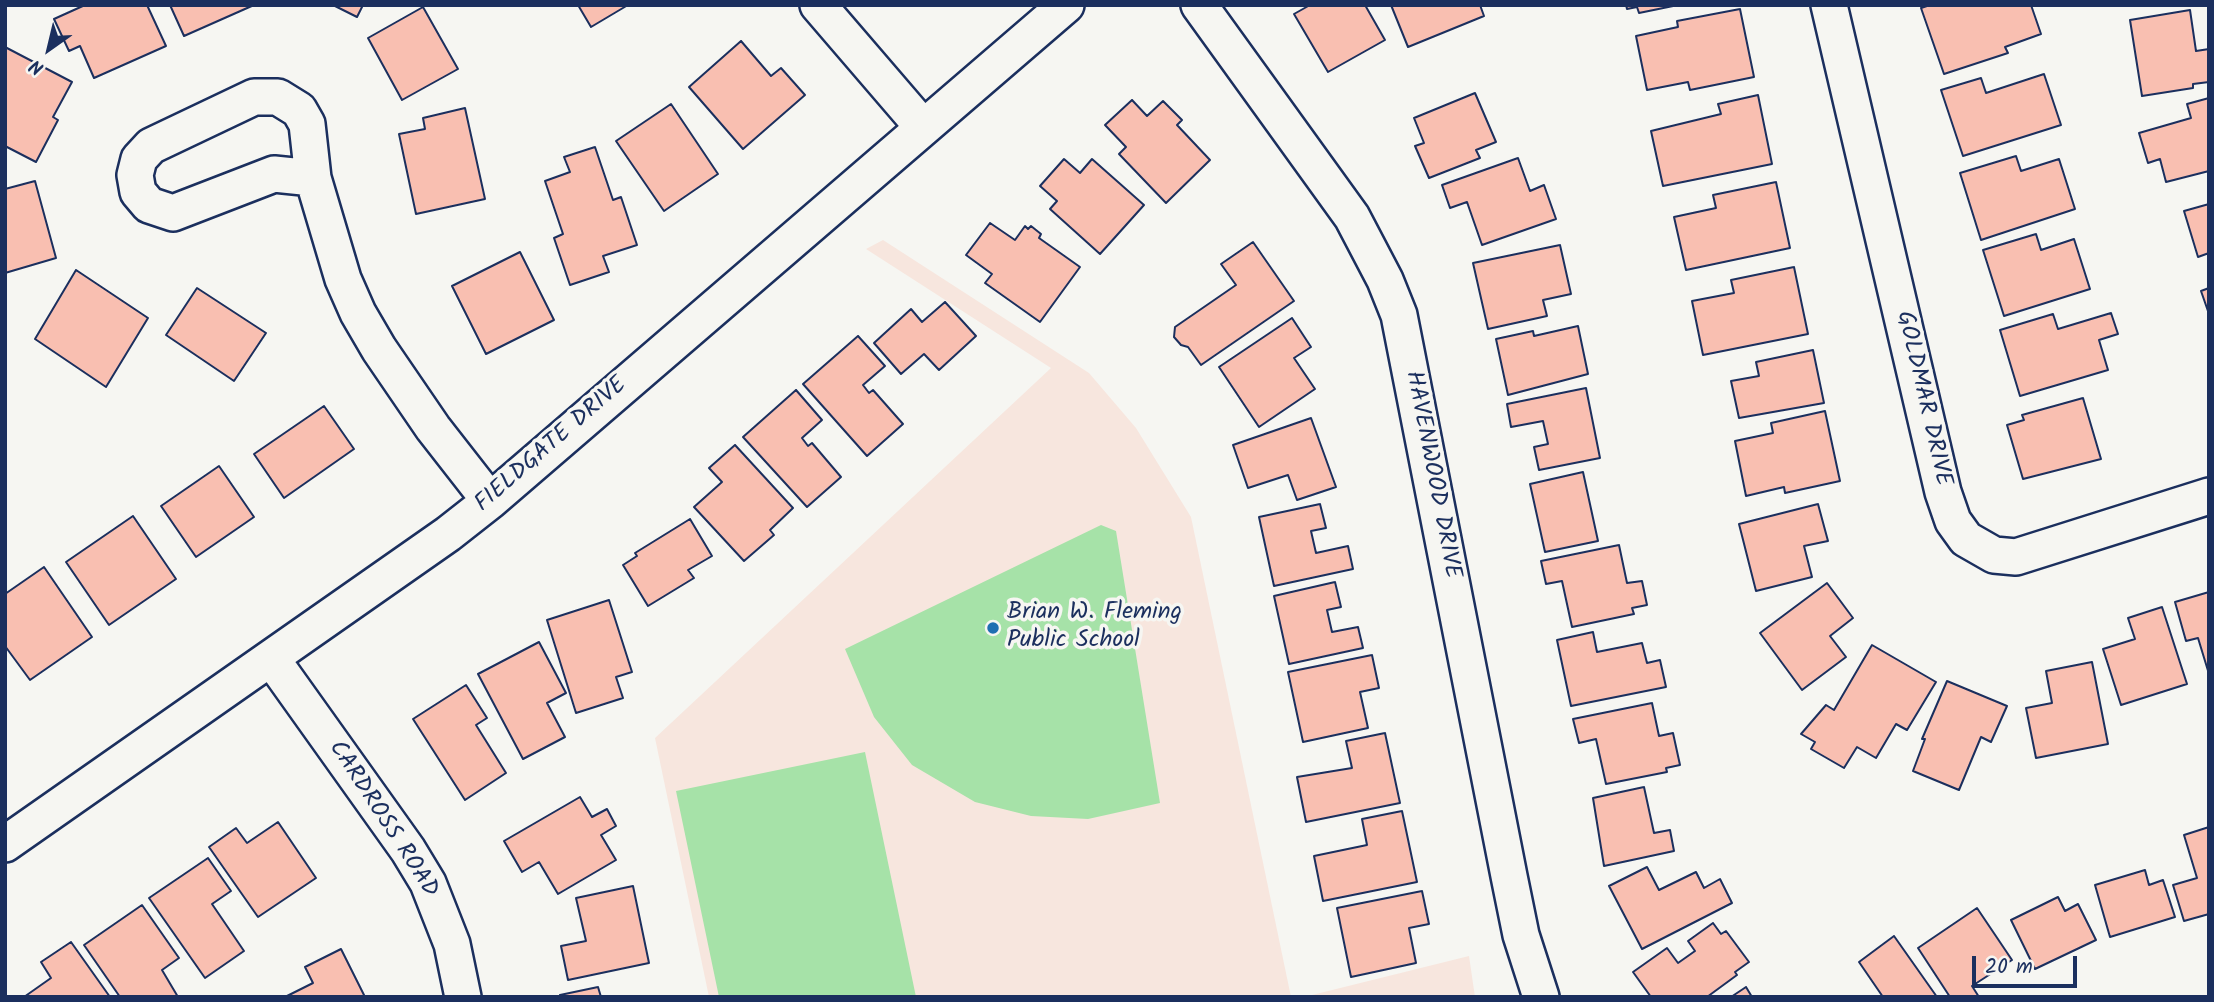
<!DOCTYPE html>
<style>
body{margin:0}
#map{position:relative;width:2214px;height:1002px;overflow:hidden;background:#f6f6f2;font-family:Kalam,sans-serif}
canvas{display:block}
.frame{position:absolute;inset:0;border:7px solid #1b2f5e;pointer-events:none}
.north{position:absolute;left:14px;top:14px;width:70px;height:70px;-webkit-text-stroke:5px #f6f6f2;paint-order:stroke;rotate:214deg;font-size:19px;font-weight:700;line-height:28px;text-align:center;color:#1b2f5e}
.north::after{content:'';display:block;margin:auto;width:24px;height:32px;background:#1b2f5e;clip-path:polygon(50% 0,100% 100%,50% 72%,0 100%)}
.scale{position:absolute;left:1972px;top:956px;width:105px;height:32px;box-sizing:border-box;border:4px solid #1b2f5e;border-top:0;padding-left:9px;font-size:21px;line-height:24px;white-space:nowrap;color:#1b2f5e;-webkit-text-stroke:5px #f6f6f2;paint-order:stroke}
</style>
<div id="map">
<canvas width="2214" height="1002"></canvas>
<div class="frame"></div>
<div class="north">N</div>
<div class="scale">20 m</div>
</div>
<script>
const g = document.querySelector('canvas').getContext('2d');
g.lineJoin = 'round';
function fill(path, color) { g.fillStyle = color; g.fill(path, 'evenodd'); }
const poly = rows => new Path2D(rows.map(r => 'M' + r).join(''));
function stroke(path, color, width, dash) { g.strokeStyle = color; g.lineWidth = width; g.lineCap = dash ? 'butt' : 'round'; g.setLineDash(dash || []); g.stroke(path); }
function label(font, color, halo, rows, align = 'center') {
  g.font = font + ' Kalam,sans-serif'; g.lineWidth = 7; g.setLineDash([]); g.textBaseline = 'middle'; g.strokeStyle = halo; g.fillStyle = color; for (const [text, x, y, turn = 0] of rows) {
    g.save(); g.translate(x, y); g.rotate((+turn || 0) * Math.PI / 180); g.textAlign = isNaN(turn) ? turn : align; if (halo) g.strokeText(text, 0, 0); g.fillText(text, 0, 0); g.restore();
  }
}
const built = poly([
 [883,240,1089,373,1136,428,1191,517,1291,997,709,997,655,738,1051,368,866,249],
 [1469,956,1475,997,1304,997]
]);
const green = poly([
 [1101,525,1116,531,1160,803,1088,819,1031,816,975,802,912,765,874,717,845,649],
 [865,752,916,997,719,997,676,791]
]);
const building = poly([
 [85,5,147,5,166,46,94,78,80,46,69,51,54,19,85,5],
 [170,5,254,5,184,36,170,5],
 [333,5,363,5,357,17,333,5],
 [578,5,628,5,591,27,578,5],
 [1310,5,1365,5,1385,40,1328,72,1294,14,1310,5],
 [1391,5,1480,5,1484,16,1408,47,1391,5],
 [1626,5,1678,5,1639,13,1637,7,1627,9,1626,5],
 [1930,5,2031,5,2041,34,2005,47,2008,53,1944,74,1921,8,1930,5],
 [423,7,458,69,402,100,368,38,423,7],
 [1740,9,1754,77,1690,90,1688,82,1647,90,1636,36,1678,27,1677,21,1740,9],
 [2190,10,2196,51,2209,49,2209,82,2193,84,2193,88,2142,96,2130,20,2190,10],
 [741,41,771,76,781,68,805,95,743,149,689,87,741,41],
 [5,47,72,82,53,117,58,120,36,162,5,146,5,47],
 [2044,74,2061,125,1963,156,1941,90,1981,78,1986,93,2044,74],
 [1475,93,1496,142,1476,150,1480,158,1429,178,1415,146,1424,143,1414,118,1475,93],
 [1758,95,1772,164,1663,186,1651,131,1721,114,1718,104,1758,95],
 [2209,98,2209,171,2166,182,2160,159,2148,163,2139,133,2191,118,2187,104,2209,98],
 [1132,100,1147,116,1163,101,1182,120,1177,125,1210,160,1166,203,1119,154,1126,147,1105,125,1132,100],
 [671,104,718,174,664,211,616,141,671,104],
 [465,108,485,199,416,214,399,134,425,129,423,118,465,108],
 [595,147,613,200,621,197,637,245,603,256,609,272,570,285,554,238,563,234,545,181,570,172,564,157,595,147],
 [2016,156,2021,171,2059,159,2075,209,1981,240,1960,173,2016,156],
 [1518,158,1530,191,1544,185,1556,219,1482,245,1467,202,1450,208,1442,185,1518,158],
 [1064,159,1080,173,1092,159,1144,205,1100,254,1050,209,1057,201,1040,186,1064,159],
 [35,181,56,258,5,273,5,189,35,181],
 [1776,182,1790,248,1686,270,1674,217,1716,208,1713,195,1776,182],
 [2209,204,2209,253,2198,257,2184,211,2209,204],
 [990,223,1015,240,1025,226,1028,229,1031,226,1041,234,1039,238,1080,267,1040,322,985,283,992,274,966,255,990,223],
 [2036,234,2041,250,2074,239,2090,289,2004,316,1983,250,2036,234],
 [1253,242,1294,301,1201,365,1188,347,1181,345,1174,337,1175,327,1236,285,1221,264,1253,242],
 [1560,245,1571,294,1543,300,1547,316,1488,329,1473,263,1560,245],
 [520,252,554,320,486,354,452,286,520,252],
 [1794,267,1808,334,1703,355,1692,301,1734,293,1731,280,1794,267],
 [76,270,148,318,106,387,35,339,76,270],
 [197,288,266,333,234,381,166,335,197,288],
 [2209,288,2209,314,2201,291,2209,288],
 [945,302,976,336,939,370,924,354,901,374,874,343,911,309,922,322,945,302],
 [2111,313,2118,334,2099,340,2108,370,2020,396,2000,330,2053,314,2058,329,2111,313],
 [1292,318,1311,347,1294,358,1315,389,1259,427,1219,367,1292,318],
 [1578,326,1588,374,1508,395,1496,339,1533,331,1534,336,1578,326],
 [858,336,885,366,863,385,869,393,873,390,903,424,867,456,803,384,858,336],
 [1813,350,1824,403,1739,418,1731,381,1759,376,1756,362,1813,350],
 [1586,388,1600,458,1539,470,1534,447,1548,444,1543,421,1511,427,1507,404,1586,388],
 [796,390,822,420,802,438,808,446,812,443,841,477,807,507,743,437,796,390],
 [2083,398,2101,459,2023,479,2007,425,2024,420,2022,415,2083,398],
 [324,406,354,449,284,498,254,454,324,406],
 [1825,411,1840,481,1785,493,1784,487,1746,496,1735,441,1773,433,1771,423,1825,411],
 [1311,418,1336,487,1297,500,1288,475,1248,488,1233,445,1311,418],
 [735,445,793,508,770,530,774,535,744,561,694,507,722,482,709,468,735,445],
 [219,466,254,517,196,557,161,506,219,466],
 [1583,472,1598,541,1545,552,1530,484,1583,472],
 [1320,504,1326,528,1311,531,1316,553,1348,546,1353,569,1274,586,1259,517,1320,504],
 [1818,504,1828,541,1804,546,1812,577,1756,591,1739,524,1818,504],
 [133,516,176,579,109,625,66,562,133,516],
 [690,519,712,556,688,570,694,578,648,606,623,565,637,556,635,553,690,519],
 [1619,545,1627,583,1642,581,1647,605,1632,608,1634,614,1572,627,1562,581,1546,584,1541,561,1619,545],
 [44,567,92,637,30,680,5,646,5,594,44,567],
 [1335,582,1341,607,1327,610,1332,632,1358,627,1363,648,1289,664,1274,596,1335,582],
 [1827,583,1853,618,1830,636,1846,657,1802,690,1760,633,1827,583],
 [2209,592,2209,674,2198,638,2186,641,2175,602,2209,592],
 [609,600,632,672,616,677,623,698,576,713,547,620,609,600],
 [2162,607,2187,684,2121,705,2103,649,2135,639,2128,618,2162,607],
 [1593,632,1597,652,1642,643,1647,663,1660,660,1666,687,1571,706,1557,640,1593,632],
 [539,642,566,693,547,703,565,737,523,759,478,674,539,642],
 [1872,645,1936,682,1907,730,1896,724,1876,758,1857,747,1844,768,1811,749,1815,742,1801,734,1826,705,1834,710,1872,645],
 [1372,655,1379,688,1360,692,1368,728,1303,742,1288,672,1372,655],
 [2092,662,2108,744,2036,758,2026,708,2052,703,2046,671,2092,662],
 [1947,681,2007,706,1991,742,1981,737,1959,790,1913,771,1925,739,1922,739,1947,681],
 [466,685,487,718,476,725,506,773,465,800,413,719,466,685],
 [1652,703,1659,736,1673,733,1680,765,1666,768,1667,772,1606,784,1596,739,1579,743,1573,719,1652,703],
 [1385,733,1400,803,1306,822,1297,777,1352,768,1346,741,1385,733],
 [1644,787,1654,833,1670,830,1674,851,1604,866,1593,798,1644,787],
 [580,797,592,817,607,809,616,826,601,835,616,860,558,894,539,862,522,872,504,841,580,797],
 [1402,811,1417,882,1323,901,1314,856,1367,845,1362,819,1402,811],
 [278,822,316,878,258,917,209,847,236,828,247,843,278,822],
 [2209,827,2209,914,2184,921,2173,885,2197,878,2184,835,2209,827],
 [208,858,231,891,212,904,244,951,205,978,149,898,208,858],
 [1647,867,1659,890,1696,872,1704,888,1720,879,1732,903,1642,949,1609,886,1647,867],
 [2145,870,2149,885,2163,880,2175,917,2110,937,2095,885,2145,870],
 [633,886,649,963,568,980,561,946,586,941,576,898,633,886],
 [1422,891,1429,924,1409,928,1416,963,1351,977,1337,908,1422,891],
 [2058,897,2065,911,2078,904,2096,940,2035,969,2011,920,2058,897],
 [142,905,179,958,162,970,178,997,120,997,84,945,142,905],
 [1977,908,2012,960,1972,986,1979,997,1950,997,1918,948,1977,908],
 [1713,923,1721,934,1726,931,1749,962,1735,972,1737,975,1707,997,1651,997,1633,972,1667,948,1678,963,1695,951,1688,941,1713,923],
 [1894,936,1937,997,1883,997,1859,962,1894,936],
 [71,942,110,997,24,997,51,978,41,962,71,942],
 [341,949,365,997,285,997,313,983,305,967,341,949],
 [598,987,601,997,561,997,560,995,598,987],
 [1746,987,1752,997,1731,997,1746,987]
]);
const minor = poly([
 [818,5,922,126],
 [1199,5,1352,217,1385,280,1399,315,1509,876,1521,935,1541,997],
 [1829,5,1943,492,1953,521,1966,539,1994,555,2016,557,2209,496],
 [313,178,274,174,173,213,149,205,138,192,135,175,139,159,151,146,254,97,278,97,299,110,307,124,313,178,343,279,358,313,379,349,433,428,490,501],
 [271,658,408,850,428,883,452,944,463,997],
 [5,844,448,534,490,501,1066,5]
]);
const markers = [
 [993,628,7,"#1f6fb2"]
];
const streetNames = [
 ["GOLDMAR DRIVE",1922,399,77],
 ["FIELDGATE DRIVE",552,446,-41],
 ["HAVENWOOD DRIVE",1431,475,79],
 ["CARDROSS ROAD",382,820,57]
];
const poiNames = [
 ["Brian W. Fleming",1007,614],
 ["Public School",1007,642]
];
fill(built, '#f7e6de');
fill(green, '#a6e2a8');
fill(building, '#f9bfb1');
stroke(building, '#1b2f5e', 2);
stroke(minor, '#1b2f5e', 40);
stroke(minor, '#f6f6f2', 35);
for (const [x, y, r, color] of markers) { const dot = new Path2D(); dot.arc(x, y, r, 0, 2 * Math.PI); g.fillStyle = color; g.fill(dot); stroke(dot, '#f6f6f2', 2.5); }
label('24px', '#1b2f5e', '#f6f6f2', streetNames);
label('24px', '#1b2f5e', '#f6f6f2', poiNames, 'left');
</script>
